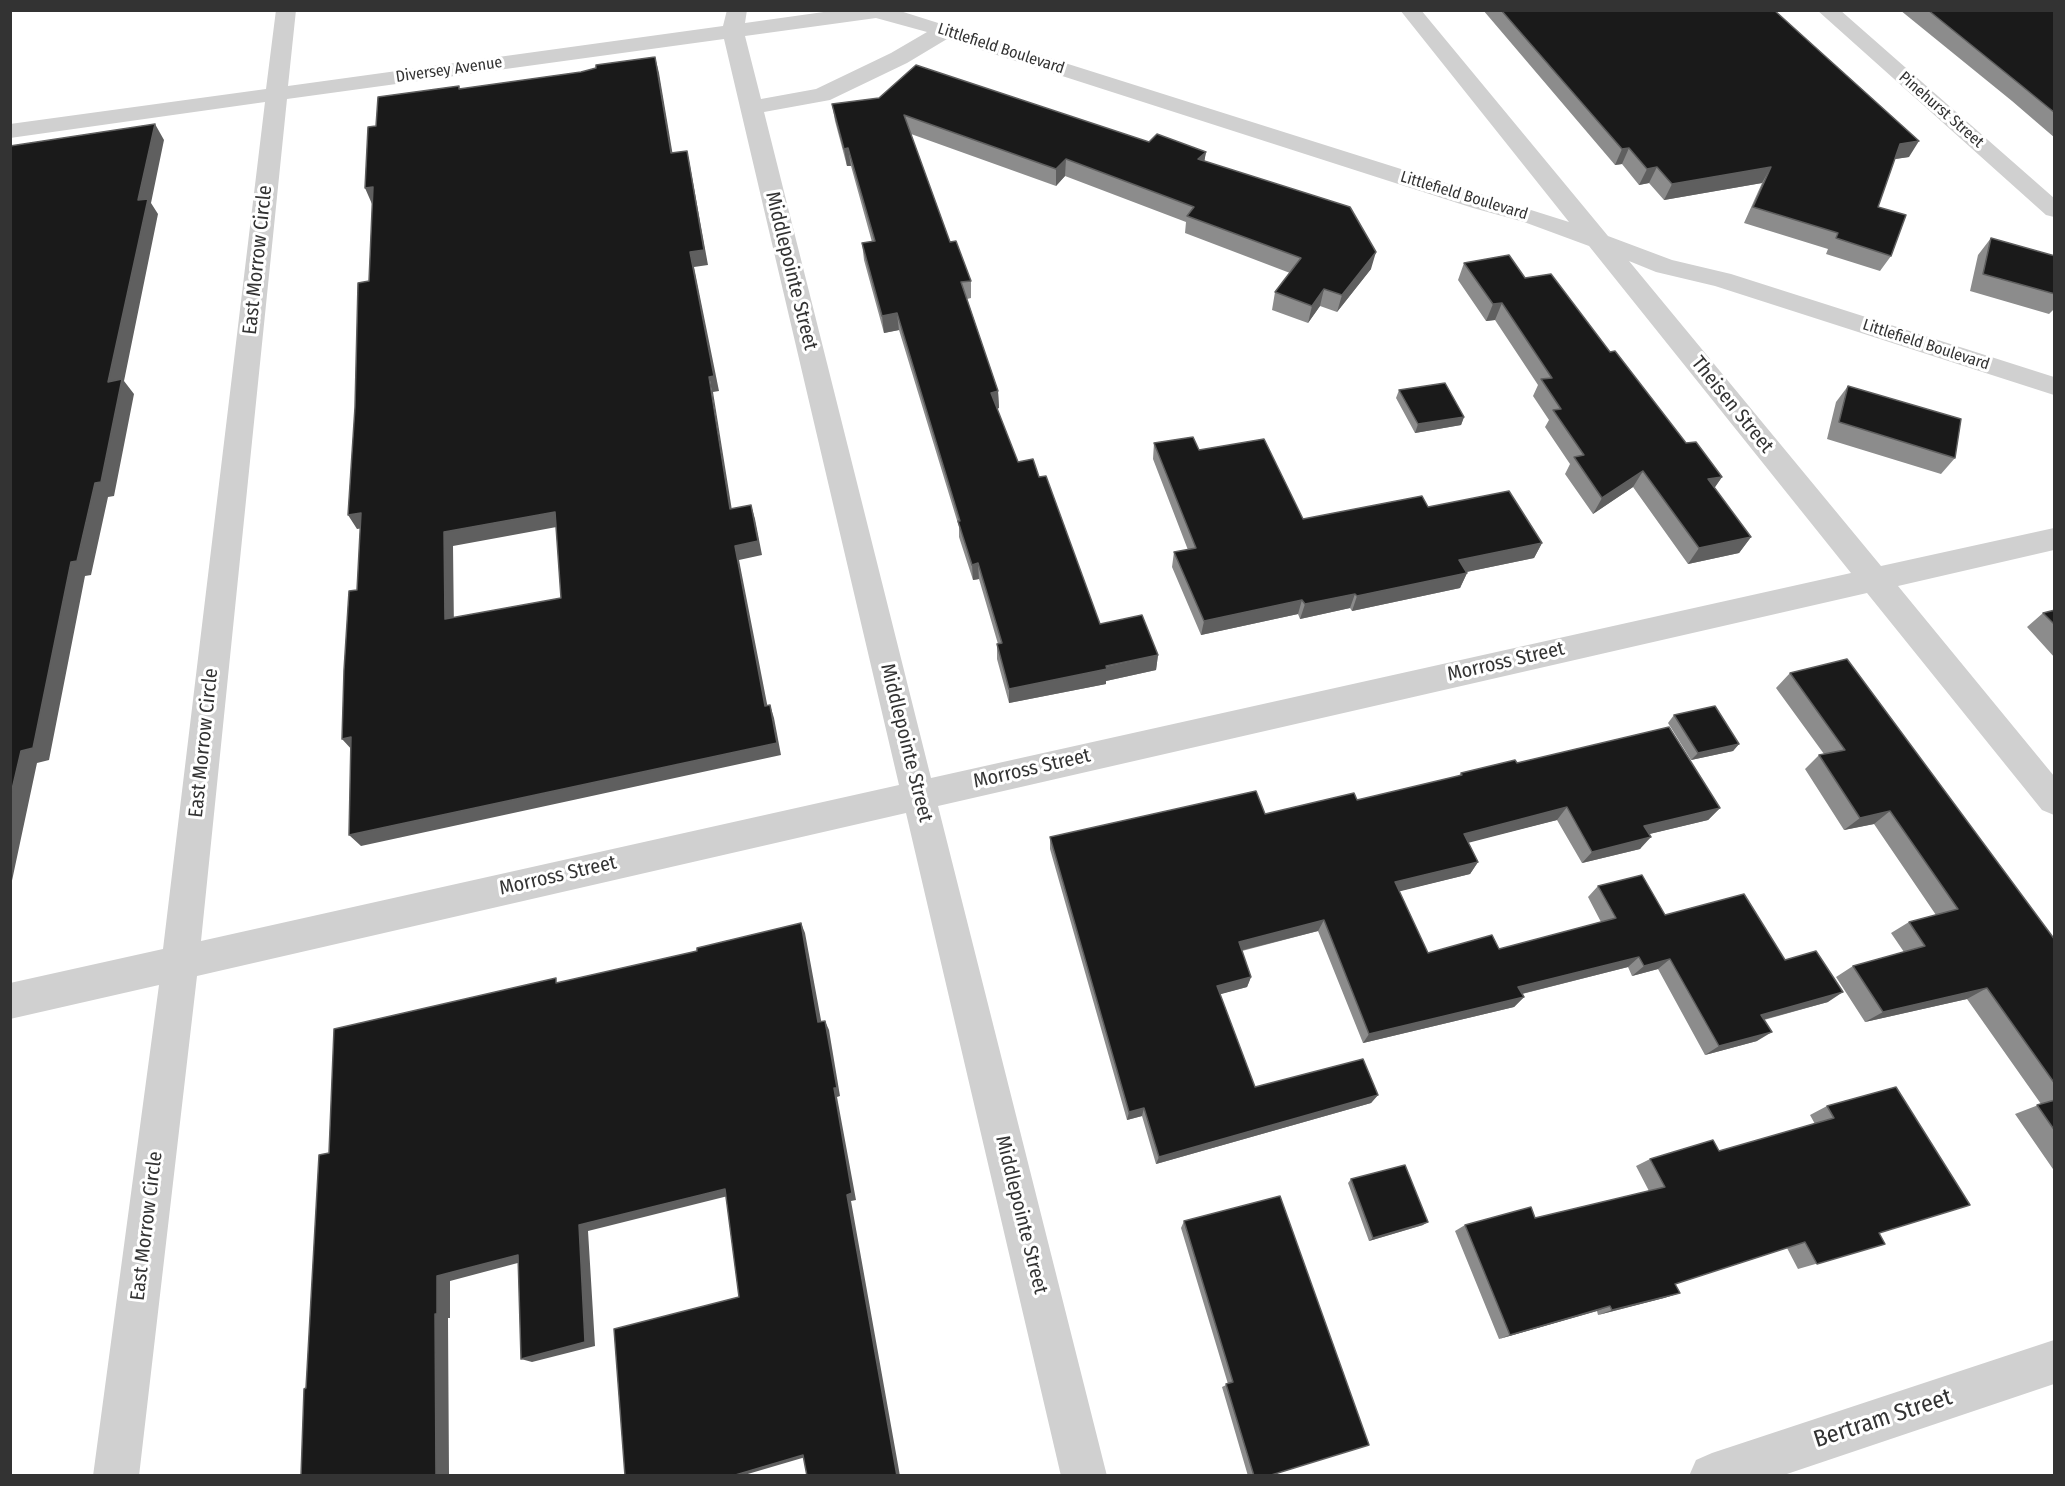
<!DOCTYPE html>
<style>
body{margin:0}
#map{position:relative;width:2065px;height:1486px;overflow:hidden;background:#fff;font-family:"Fira Sans Condensed",sans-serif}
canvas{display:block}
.frame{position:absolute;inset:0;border:12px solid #333;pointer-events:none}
</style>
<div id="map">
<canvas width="2065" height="1486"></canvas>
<div class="frame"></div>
</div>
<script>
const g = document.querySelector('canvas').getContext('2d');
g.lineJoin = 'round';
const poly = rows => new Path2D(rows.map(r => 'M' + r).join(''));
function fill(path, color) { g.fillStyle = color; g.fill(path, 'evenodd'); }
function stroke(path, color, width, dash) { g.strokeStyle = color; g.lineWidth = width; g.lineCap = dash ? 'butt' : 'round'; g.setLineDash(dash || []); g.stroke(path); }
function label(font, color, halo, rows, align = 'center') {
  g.font = font + ' "Fira Sans Condensed",sans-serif'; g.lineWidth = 6; g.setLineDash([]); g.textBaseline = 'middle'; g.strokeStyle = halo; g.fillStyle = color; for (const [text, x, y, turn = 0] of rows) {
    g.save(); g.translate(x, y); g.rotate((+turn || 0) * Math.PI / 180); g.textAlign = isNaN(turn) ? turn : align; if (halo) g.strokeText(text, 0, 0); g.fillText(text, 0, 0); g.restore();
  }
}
const minor = poly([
 [276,10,296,10,288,86,723,26,727,10,747,10,745,23,838,10,897,10,1569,222,1400,10,1421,10,1608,236,1672,260,1731,274,2054,377,2054,395,1715,286,1656,272,1629,261,1881,566,2054,528,2054,550,1898,586,2054,776,2054,815,2042,810,1867,593,938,806,1107,1476,1061,1476,906,813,197,976,139,1476,93,1476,159,985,10,1019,10,983,163,949,265,102,10,138,10,124,266,89,276,10],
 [876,18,927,32,891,53,816,89,761,99,745,36,876,18],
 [724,39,899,785,201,941,287,99,724,39],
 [947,39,1473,208,1524,222,1589,246,1851,573,931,778,764,112,830,100,907,63,947,39],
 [1817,10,1840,10,2054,198,2054,217,2046,215,1817,10],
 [2054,1340,2054,1384,1781,1476,1689,1476,1696,1460,1712,1453,2054,1340]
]);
const wall = poly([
 [1483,10,1774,10,1909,157,1894,159,1878,207,1891,256,1880,271,1826,254,1828,249,1744,223,1762,183,1664,200,1649,183,1639,185,1622,164,1615,165],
 [1900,10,2055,10,2055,138,2012,101],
 [832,104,1149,142,1206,152,1204,161,1371,269,1337,312,1320,306,1308,323,1272,310,1275,292,1290,273,1185,233,1186,222,1065,176,1056,186,911,134,950,242,971,281,971,298,967,299,998,391,999,408,997,409,1018,462,1039,477,1100,624,1158,655,1156,670,1106,681,1106,684,1009,703,997,659,997,644,998,644,979,579,973,580,959,537,959,527,899,330,884,333,864,260,862,243,872,242,851,166,847,166,835,121],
 [1991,238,2055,256,2055,308,2049,314,1970,291,1978,255],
 [1464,263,1525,278,1610,352,1686,443,1722,477,1714,488,1751,537,1739,553,1688,564,1633,487,1593,514,1565,474,1570,464,1545,427,1549,420,1533,396,1538,385,1495,320,1486,321,1458,280],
 [1848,386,1955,458,1941,474,1827,439,1836,402],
 [1399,390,1464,417,1461,425,1415,433,1396,398],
 [1154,443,1199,450,1303,519,1428,507,1542,543,1534,558,1466,572,1467,573,1460,588,1352,611,1350,608,1300,619,1298,614,1201,635,1172,567,1174,552,1188,550,1153,459],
 [2055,610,2055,658,2027,627,2043,613],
 [1790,673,2055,940,2055,1172,2015,1114,2041,1104,1967,999,1865,1022,1836,977,1853,966,1904,952,1891,933,1909,922,1936,915,1874,824,1844,830,1805,769,1819,755,1824,754,1776,688],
 [1674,715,1739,744,1733,751,1691,760,1668,723],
 [1517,763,1720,808,1708,820,1649,834,1640,849,1582,863,1557,820,1468,842,1478,862,1470,874,1399,891,1428,953,1499,949,1601,922,1588,897,1598,886,1665,915,1785,960,1828,1002,1764,1020,1757,1041,1705,1055,1658,969,1632,976,1628,967,1522,994,1524,997,1514,1007,1363,1043,1318,931,1242,951,1251,977,1247,987,1220,994,1255,1087,1378,1095,1371,1103,1156,1164,1142,1116,1127,1120,1050,849,1050,837,1265,814,1357,800,1459,776,1461,773],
 [1896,1087,1879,1233,1885,1244,1798,1269,1787,1248,1675,1284,1680,1293,1664,1298,1598,1315,1597,1311,1499,1339,1455,1231,1465,1225,1535,1218,1649,1191,1636,1166,1650,1159,1719,1151,1815,1124,1810,1115,1827,1106],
 [1351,1179,1423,1225,1369,1241,1348,1183],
 [1184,1221,1268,1476,1248,1476,1222,1387,1228,1384,1181,1228]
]);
const shadedWall = poly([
 [655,57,659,73,675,168,671,153],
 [155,124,164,140,151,203,158,214,124,381,134,394,114,496,108,497,91,575,85,576,49,760,37,763,10,890,10,798,21,751,71,562,108,382,138,200],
 [1919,141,1909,157,1889,160,1900,144],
 [848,148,851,166,847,166,844,149],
 [1629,148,1622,164,1615,165,1622,149],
 [687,151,690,166,708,265,694,267,719,391,713,392,734,523,730,509,690,252],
 [1206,152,1203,169,1198,159],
 [1066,159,1065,176,1056,186,1056,169],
 [1657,167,1649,183,1639,185,1647,169],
 [1771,167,1762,183,1664,200,1672,184],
 [373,187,372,204,365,188],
 [1376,252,1371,269,1337,312,1342,295],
 [1324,289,1320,306,1308,323,1312,306],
 [1502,303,1495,320,1486,321,1493,304],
 [897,313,899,330,884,333,882,316],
 [998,391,999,408,991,410,991,393],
 [1464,417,1461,425,1415,433,1418,424],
 [1643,471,1633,487,1593,514,1602,498],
 [1722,477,1711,493,1708,479],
 [751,505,755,519,762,555,739,560,770,719,765,706,735,546],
 [555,512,562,526,453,546,454,632,445,619,444,532],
 [361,513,371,527,357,529,348,515],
 [1751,537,1739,553,1688,564,1699,548],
 [1542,543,1534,558,1452,575,1459,560],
 [978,563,979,579,973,580,972,565],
 [1467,573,1460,588,1352,611,1357,596],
 [1355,594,1350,608,1300,619,1305,604],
 [1302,600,1298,614,1201,635,1204,621],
 [1158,655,1156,670,1106,681,1106,684,1009,703,1009,689],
 [770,705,774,718,781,755,361,846,349,835],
 [351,737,353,751,342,739],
 [1739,744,1733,751,1691,760,1698,753],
 [1567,807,1557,820,1456,846,1464,834],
 [1720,808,1708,820,1633,838,1644,826],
 [1890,811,1874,824,1844,830,1860,818],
 [1651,837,1640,849,1582,863,1592,852],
 [1478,862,1470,874,1389,894,1395,882],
 [1324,920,1318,931,1235,952,1239,942],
 [801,923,805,933,823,1031,818,1022],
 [1639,957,1628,967,1509,997,1518,987],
 [1670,959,1658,969,1632,976,1644,966],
 [1251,977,1247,987,1214,996,1217,986],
 [1987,988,1967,999,1865,1022,1883,1012],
 [1843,992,1828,1002,1747,1024,1761,1015],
 [1524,997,1514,1007,1363,1043,1369,1034],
 [825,1021,829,1030,840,1096,837,1097,856,1200,851,1201,900,1476,897,1476,847,1195],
 [1772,1032,1757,1041,1705,1055,1719,1046],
 [1378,1095,1371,1103,1156,1164,1159,1157],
 [1144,1108,1142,1116,1127,1120,1129,1112],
 [725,1189,732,1195,588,1231,595,1346,532,1362,521,1359,579,1225],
 [1428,1222,1423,1225,1369,1241,1373,1238],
 [518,1255,529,1260,450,1281,450,1318,448,1318,449,1476,436,1476,435,1314,437,1276],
 [1680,1293,1664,1298,1598,1315,1612,1310],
 [1610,1306,1597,1311,1499,1339,1510,1335],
 [803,1455,809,1456,741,1476,732,1476]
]);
const building = poly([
 [1501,10,1774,10,1919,141,1900,144,1878,207,1906,215,1891,256,1836,238,1838,233,1753,207,1771,167,1672,184,1657,167,1647,169,1629,148,1622,149,1501,10],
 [1928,10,2055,10,2055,113,2022,86,1928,10],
 [655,57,671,153,687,151,704,250,690,252,714,376,709,377,730,509,751,505,758,541,735,546,765,706,770,705,777,743,349,835,351,737,342,739,344,670,349,591,357,590,361,513,348,515,355,407,358,283,369,281,373,187,365,188,368,127,376,126,378,97,459,86,459,89,581,72,596,68,596,65,655,57],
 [555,512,561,598,445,619,444,532,555,512],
 [916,65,1149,142,1157,134,1206,152,1198,159,1350,207,1376,252,1342,295,1324,289,1312,306,1275,292,1301,258,1187,216,1194,207,1066,159,1056,169,904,115,950,242,956,241,971,281,961,282,998,391,991,393,1018,462,1033,459,1039,477,1046,476,1100,624,1142,615,1158,655,1106,666,1107,669,1009,689,997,644,1002,643,978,563,972,565,958,521,960,521,897,313,882,316,862,243,875,241,848,148,844,149,832,104,879,98,916,65],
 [155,124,138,200,148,199,108,382,122,379,101,482,95,483,77,561,71,562,33,748,21,751,10,798,10,146,155,124],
 [1991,238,2055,256,2055,294,1983,274,1991,238],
 [1509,255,1525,278,1551,274,1610,352,1615,351,1686,443,1696,442,1722,477,1708,479,1751,537,1699,548,1643,471,1602,498,1574,457,1584,455,1553,410,1561,409,1541,379,1552,378,1502,303,1493,304,1464,263,1509,255],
 [1445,383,1464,417,1418,424,1399,390,1445,383],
 [1848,386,1961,419,1955,458,1839,422,1848,386],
 [1193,437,1199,450,1264,439,1303,519,1422,496,1428,507,1509,491,1542,543,1459,560,1467,573,1357,596,1355,594,1305,604,1302,600,1204,621,1174,552,1196,548,1154,443,1193,437],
 [2055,610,2055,625,2043,613,2055,610],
 [1847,659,2055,940,2055,1084,1987,988,1883,1012,1853,966,1925,946,1909,922,1958,909,1890,811,1860,818,1819,755,1845,750,1790,673,1847,659],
 [1715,706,1739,744,1698,753,1674,715,1715,706],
 [1669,727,1720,808,1644,826,1651,837,1592,852,1567,807,1464,834,1478,862,1395,882,1428,953,1492,935,1499,949,1616,918,1598,886,1642,875,1665,915,1744,894,1785,960,1816,951,1843,992,1761,1015,1772,1032,1719,1046,1670,959,1644,966,1639,957,1518,987,1524,997,1369,1034,1324,920,1239,942,1251,977,1217,986,1255,1087,1363,1059,1378,1095,1159,1157,1144,1108,1129,1112,1050,837,1256,791,1265,814,1354,793,1357,800,1462,775,1461,773,1515,760,1517,763,1669,727],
 [801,923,818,1022,825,1021,837,1088,834,1088,852,1193,847,1195,897,1476,807,1476,803,1455,732,1476,625,1476,614,1329,739,1297,725,1189,579,1225,585,1342,521,1359,518,1255,437,1276,437,1314,435,1314,436,1476,301,1476,304,1389,306,1388,319,1155,329,1153,334,1029,556,978,556,983,697,951,697,948,801,923],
 [1896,1087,1970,1205,1879,1233,1885,1244,1817,1264,1805,1242,1675,1284,1680,1293,1612,1310,1610,1306,1510,1335,1465,1225,1531,1207,1535,1218,1665,1187,1650,1159,1713,1140,1719,1151,1834,1118,1827,1106,1896,1087],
 [2055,1100,2055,1131,2037,1105,2055,1100],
 [1405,1165,1428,1222,1373,1238,1351,1179,1405,1165],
 [1280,1196,1369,1445,1268,1476,1254,1476,1226,1384,1233,1382,1184,1221,1280,1196]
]);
const farStreetnames = [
 ["Littlefield Boulevard",1001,49,18],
 ["Diversey Avenue",449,70,-8],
 ["Pinehurst Street",1941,110,41],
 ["Littlefield Boulevard",1464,196,17],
 ["Littlefield Boulevard",1926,345,18]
];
const streetNames = [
 ["East Morrow Circle",258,260,-84],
 ["Middlepointe Street",791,271,76],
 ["Theisen Street",1732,405,51],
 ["Morross Street",1506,662,-13],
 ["East Morrow Circle",204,743,-84],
 ["Middlepointe Street",906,743,76],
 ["Morross Street",1032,769,-13],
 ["Morross Street",558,876,-13],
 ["Middlepointe Street",1021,1215,76],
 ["East Morrow Circle",147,1226,-83]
];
const nearStreetnames = [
 ["Bertram Street",1883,1419,-18]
];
fill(minor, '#d0d0d0');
fill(wall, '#8c8c8c');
fill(shadedWall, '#5f5f5f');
fill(building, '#1a1a1a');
stroke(building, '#5f5f5f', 1.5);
label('16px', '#333', '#fff', farStreetnames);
label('20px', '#333', '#fff', streetNames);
label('24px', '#333', '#fff', nearStreetnames);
</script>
